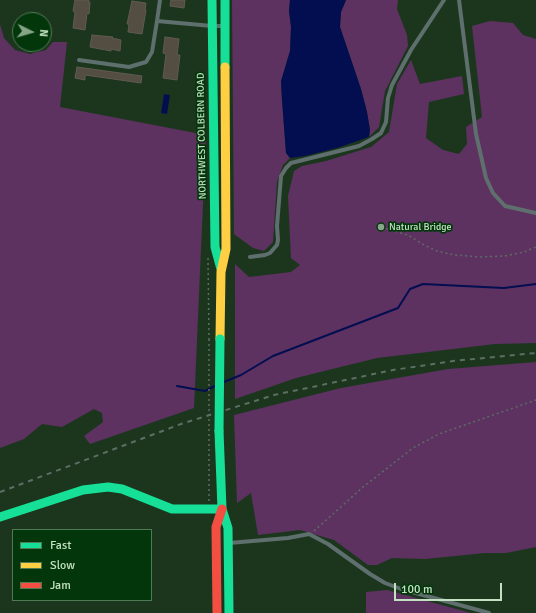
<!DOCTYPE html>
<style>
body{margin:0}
#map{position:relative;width:536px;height:613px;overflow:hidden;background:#1c361e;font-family:Signika,sans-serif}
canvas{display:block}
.legend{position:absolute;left:12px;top:529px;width:140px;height:72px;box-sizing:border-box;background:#04360b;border:1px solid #507a54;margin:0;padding:5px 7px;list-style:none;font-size:12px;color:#c1e1c1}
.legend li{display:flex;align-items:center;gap:8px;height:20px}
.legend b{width:20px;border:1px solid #507a54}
.north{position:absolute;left:12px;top:12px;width:40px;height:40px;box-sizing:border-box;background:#04360b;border:1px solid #507a54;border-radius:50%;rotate:95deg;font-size:11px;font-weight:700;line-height:16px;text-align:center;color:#c1e1c1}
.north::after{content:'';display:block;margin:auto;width:14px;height:18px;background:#87a588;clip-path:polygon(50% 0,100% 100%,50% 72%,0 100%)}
.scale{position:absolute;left:394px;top:583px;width:108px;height:18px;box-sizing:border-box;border:2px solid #c1e1c1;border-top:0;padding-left:5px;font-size:12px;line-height:14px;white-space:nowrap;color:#c1e1c1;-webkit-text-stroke:3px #04360b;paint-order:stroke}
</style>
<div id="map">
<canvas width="536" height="613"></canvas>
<ul class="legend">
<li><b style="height:5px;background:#16e098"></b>Fast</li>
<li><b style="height:5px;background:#ffcf43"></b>Slow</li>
<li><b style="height:5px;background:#f24e42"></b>Jam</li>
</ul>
<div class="north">N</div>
<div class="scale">100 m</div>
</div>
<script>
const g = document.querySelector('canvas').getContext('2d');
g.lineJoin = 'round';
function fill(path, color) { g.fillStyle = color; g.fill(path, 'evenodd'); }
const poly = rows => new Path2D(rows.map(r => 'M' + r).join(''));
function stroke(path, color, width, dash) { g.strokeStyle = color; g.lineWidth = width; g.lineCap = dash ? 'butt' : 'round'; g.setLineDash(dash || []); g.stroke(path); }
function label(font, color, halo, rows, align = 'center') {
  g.font = font + ' Signika,sans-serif'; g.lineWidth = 3.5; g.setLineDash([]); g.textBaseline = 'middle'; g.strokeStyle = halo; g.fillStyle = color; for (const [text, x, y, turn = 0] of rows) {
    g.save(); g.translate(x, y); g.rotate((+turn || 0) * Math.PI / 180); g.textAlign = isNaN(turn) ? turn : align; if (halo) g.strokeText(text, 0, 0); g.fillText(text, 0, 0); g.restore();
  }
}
const green = poly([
 [232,0,290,0,289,11,291,27,290,51,281,82,282,100,286,153,290,158,283,165,277,182,273,242,264,251,253,248,234,234],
 [346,0,398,0,397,9,407,35,408,46,385,91,379,127,369,137,370,130,367,112,361,89,340,27,341,12],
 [490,21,513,23,523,35,536,39,536,343,495,344,377,358,296,378,235,399,235,264,249,277,291,272,300,265,291,258,290,238,288,196,294,171,302,166,326,161,371,147,389,132,397,84,411,60,420,84,462,76,464,94,429,102,426,138,443,150,459,154,467,144,466,127,482,117,472,26],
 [0,24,4,38,15,50,30,54,46,50,53,42,67,42,60,107,206,135,194,408,90,444,84,436,103,422,102,413,94,409,62,427,42,424,24,439,0,448],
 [536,362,536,547,506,553,485,553,425,559,392,558,377,565,368,565,334,540,300,530,258,535,251,493,237,503,234,415,341,388,448,369],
 [387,590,471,613,366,613,366,592]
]);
const water = poly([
 [290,0,346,0,341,12,340,27,361,89,367,112,370,130,369,137,337,148,305,156,290,158,286,153,282,100,281,81,290,51,291,27,289,11],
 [164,94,170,95,167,114,161,113]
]);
const stream = poly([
 [224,382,241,375,273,356,398,308,410,289,423,284,504,288,536,284],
 [177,386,205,391,215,386]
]);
const building = poly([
 [75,0,89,0,88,2,90,2,89,14,87,13,85,30,73,28,75,12,73,11,75,0],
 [171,0,185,0,184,8,170,6,171,0],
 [132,1,146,3,145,10,146,10,142,34,128,32,129,24,127,24,132,1],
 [92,35,113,37,112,38,121,40,120,51,111,49,111,51,90,47,92,35],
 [165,37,179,39,177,55,180,55,177,80,163,78,166,54,163,53,165,37],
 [77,67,142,76,141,83,85,75,85,80,75,78,77,67]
]);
const path = poly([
 [381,227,408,235,424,245,437,251,454,255,481,257,505,256,524,252,536,247],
 [208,258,209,339],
 [209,501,209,437],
 [314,531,363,487,413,448,439,434,536,400]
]);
const lane = poly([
 [160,0,157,21,212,26,225,26],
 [459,0,476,134,486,178,493,193,505,206,536,213],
 [79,60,129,67,146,62,152,52,157,21],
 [250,257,265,255,270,253,277,245,278,240,277,226,281,176,286,168,291,163,359,146,372,139,381,133,386,122,388,98,392,85,411,50,444,0],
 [229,543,288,538,309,534,328,544,370,574,385,583,401,589,489,613]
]);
const fast = poly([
 [212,0,215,247,221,269],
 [225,0,225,67],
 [219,431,222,509,228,528,229,613],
 [0,517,83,490,108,487,122,489,172,509,222,509]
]);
const slow = poly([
 [220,339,221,272,226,249,225,67]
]);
const jam = poly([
 [217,613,216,527,222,509]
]);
const rail = poly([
 [0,492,181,424,274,395,393,370,453,361,536,353]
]);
const pathBridge = poly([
 [209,339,209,437]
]);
const fastBridge = poly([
 [219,431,220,339]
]);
const markers = [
 [381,227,4,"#87a588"]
];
const streetNames = [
 ["NORTHWEST COLBERN ROAD",202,136,-91]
];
const poiNames = [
 ["Natural Bridge",389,227]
];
fill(green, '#5d3261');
fill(water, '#030e51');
stroke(stream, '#030e51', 2);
fill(building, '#544d41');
stroke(building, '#605b50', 1);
stroke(path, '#5d6d66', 1.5, [2, 3]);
stroke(lane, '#5e6f6d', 4);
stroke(fast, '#16e098', 9);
stroke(slow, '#ffcf43', 9);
stroke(jam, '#f24e42', 9);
stroke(rail, '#5d6e65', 2, [5, 5]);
stroke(pathBridge, '#5d6d66', 1.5, [2, 3]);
stroke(fastBridge, '#16e098', 9);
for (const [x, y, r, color] of markers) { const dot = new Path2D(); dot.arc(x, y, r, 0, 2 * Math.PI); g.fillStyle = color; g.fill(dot); stroke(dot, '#04360b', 1.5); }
label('10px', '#c1e1c1', '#04360b', streetNames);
label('10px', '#c1e1c1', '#04360b', poiNames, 'left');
</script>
